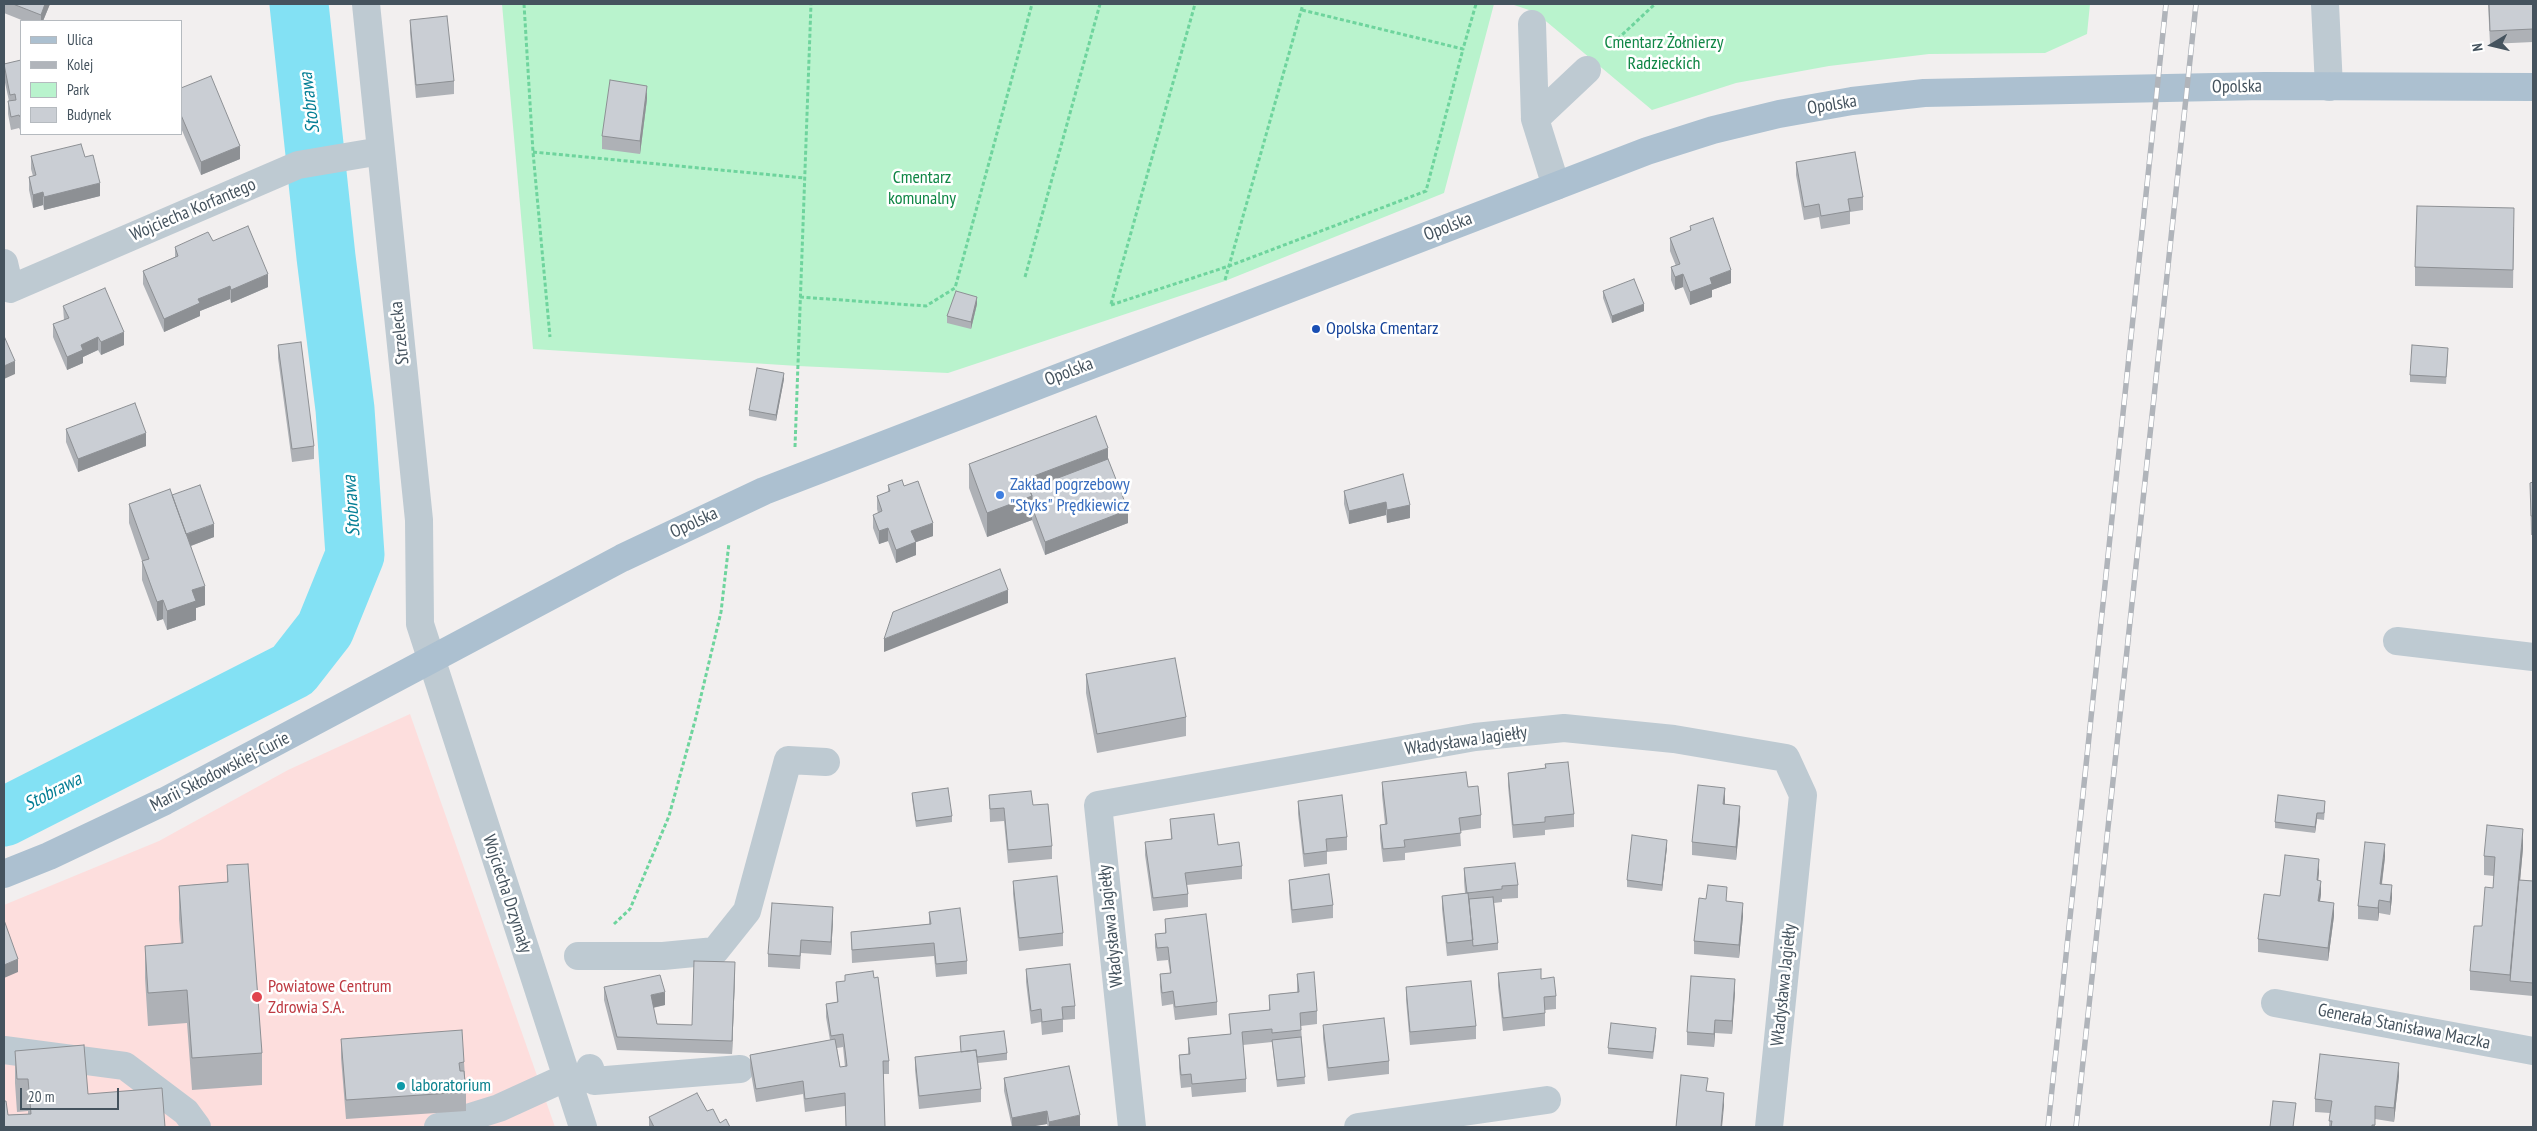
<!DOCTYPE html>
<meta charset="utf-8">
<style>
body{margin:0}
#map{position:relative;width:2537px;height:1131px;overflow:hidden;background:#f2efef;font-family:"PT Sans Narrow",sans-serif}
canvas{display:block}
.frame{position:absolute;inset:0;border:5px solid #45535e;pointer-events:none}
.legend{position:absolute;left:20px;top:20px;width:162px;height:115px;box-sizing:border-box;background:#fff;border:1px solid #b5babf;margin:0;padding:6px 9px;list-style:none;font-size:15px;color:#45535e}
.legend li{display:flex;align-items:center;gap:10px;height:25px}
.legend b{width:25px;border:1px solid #b5babf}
.north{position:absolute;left:2467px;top:20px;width:50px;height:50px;-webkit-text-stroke:4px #fff;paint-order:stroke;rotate:261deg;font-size:14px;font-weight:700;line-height:20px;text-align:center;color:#45535e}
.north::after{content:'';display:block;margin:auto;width:18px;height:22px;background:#45535e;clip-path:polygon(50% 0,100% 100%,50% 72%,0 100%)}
.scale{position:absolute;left:20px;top:1088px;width:99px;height:22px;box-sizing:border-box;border:2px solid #45535e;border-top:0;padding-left:6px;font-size:15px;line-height:18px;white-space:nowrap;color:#45535e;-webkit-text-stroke:4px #fff;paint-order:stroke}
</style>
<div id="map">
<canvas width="2537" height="1131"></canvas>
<div class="frame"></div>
<ul class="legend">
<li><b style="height:6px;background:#acc0d0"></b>Ulica</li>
<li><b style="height:6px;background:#b0b4ba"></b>Kolej</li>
<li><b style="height:14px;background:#b9f3cd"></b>Park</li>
<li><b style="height:14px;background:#caced4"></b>Budynek</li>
</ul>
<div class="north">N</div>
<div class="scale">20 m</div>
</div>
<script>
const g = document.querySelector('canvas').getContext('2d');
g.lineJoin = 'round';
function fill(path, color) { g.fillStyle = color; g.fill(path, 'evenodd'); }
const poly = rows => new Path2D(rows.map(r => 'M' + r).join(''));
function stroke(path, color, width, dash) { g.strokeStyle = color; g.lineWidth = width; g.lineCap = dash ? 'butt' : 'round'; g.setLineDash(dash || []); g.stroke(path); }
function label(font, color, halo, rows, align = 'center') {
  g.font = font + ' "PT Sans Narrow",sans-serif'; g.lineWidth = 5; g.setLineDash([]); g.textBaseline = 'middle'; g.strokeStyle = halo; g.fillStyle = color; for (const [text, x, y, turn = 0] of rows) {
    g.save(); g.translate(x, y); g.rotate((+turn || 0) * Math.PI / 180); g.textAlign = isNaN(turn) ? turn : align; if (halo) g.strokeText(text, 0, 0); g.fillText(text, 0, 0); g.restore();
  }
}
const medical = poly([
 [410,714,555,1127,4,1127,4,905,159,841,288,770]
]);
const green = poly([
 [502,4,1494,4,1444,193,1225,281,948,373,798,366,533,349],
 [1511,4,2090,4,2087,34,2045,53,1929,54,1829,66,1736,83,1652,110,1535,12]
]);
const river = poly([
 [4,817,293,670,325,629,355,555,345,409,326,257,299,4]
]);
const path = poly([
 [524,4,533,152,550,337],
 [1302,10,1463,49,1476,4],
 [1608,48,1655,4],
 [533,152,804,178],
 [1025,277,1100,4],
 [1225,280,1303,4],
 [800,297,926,306,955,288,1032,4],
 [1111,304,1195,4],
 [1111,305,1229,266,1426,191,1463,49],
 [795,447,811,4],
 [614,924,630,909,669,816,696,717,721,612,729,543]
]);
const minor = poly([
 [366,4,419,520,420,624,583,1127],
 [2325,4,2329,87],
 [1532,24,1535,119],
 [1556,186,1535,119,1587,70],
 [4,263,10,289,298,165,381,151],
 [2397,641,2533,657],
 [578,956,663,956,715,951,747,911,788,760,826,762],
 [2275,1003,2533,1051],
 [4,1050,125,1066,186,1112,197,1127],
 [590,1068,594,1081,740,1069],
 [438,1127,499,1108,567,1077],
 [1132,1127,1098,805,1475,737,1564,728,1674,739,1786,758,1803,795,1769,1127],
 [1358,1127,1547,1100]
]);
const major = poly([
 [4,874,49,856,165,801,622,558,764,491,1647,151,1713,130,1779,114,1852,101,1924,93,2264,86,2533,87]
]);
const rail = poly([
 [2048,1127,2166,4],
 [2076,1127,2196,4]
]);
const wall = poly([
 [4,4,50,4,43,21,24,21,4,13],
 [2488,4,2533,4,2533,42,2490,44],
 [410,20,454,81,454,94,416,98,410,33],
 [21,60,20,130,19,128,11,130,8,114,8,101,9,101,4,78,4,64],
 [181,88,240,159,201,175,181,128],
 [647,99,640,154,602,149,602,136],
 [31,156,85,157,100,196,44,210,43,205,33,208,29,190,29,177,33,176,31,169],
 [1796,162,1863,197,1863,210,1850,212,1850,224,1821,229,1819,217,1804,220,1796,175],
 [1690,226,1731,283,1712,290,1712,297,1690,305,1683,287,1675,290,1671,280,1671,267,1676,266,1670,251,1670,238,1690,231],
 [2514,227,2513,288,2415,286,2415,267],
 [213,241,268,287,231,303,230,299,200,311,200,316,164,332,143,284,143,271,175,257,175,247],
 [1603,291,1644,311,1612,323,1603,298],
 [977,304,971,329,947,323,947,316],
 [63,306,124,345,101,355,98,350,83,357,83,363,67,370,53,337,53,324,64,320],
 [278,345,314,446,314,459,292,462,278,358],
 [2448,354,2446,384,2410,382,2410,375],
 [784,379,776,421,749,416,749,410],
 [66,429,146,446,78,472,66,442],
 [1108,459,1128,523,1045,555,1032,520,987,537,969,488,969,464],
 [2533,482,2533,535,2531,535,2530,483],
 [888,485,904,486,933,536,916,542,916,555,896,563,888,541,879,544,873,528,873,515,878,513,877,509,877,496,888,492],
 [1344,491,1410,505,1410,518,1387,523,1386,515,1349,524,1344,504],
 [172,495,214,537,191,546,205,605,196,608,196,620,167,630,163,619,157,621,142,580,142,561,129,523,129,504],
 [1086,674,1186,717,1186,736,1097,753,1086,693],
 [1545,764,1574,814,1574,827,1545,830,1545,835,1513,838,1508,786,1508,773,1545,768],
 [1382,782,1468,787,1481,815,1481,828,1460,831,1461,846,1405,853,1405,860,1383,862,1380,838,1380,825,1385,824,1382,795],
 [912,793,952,816,952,822,916,827,912,799],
 [989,795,1033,805,1052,846,1052,859,1008,863,1004,821,990,822],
 [1298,801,1347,837,1347,850,1327,852,1327,864,1304,867,1298,814],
 [1725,801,1725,804,1740,819,1736,860,1692,855,1692,842],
 [2325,808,2324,820,2317,819,2315,833,2275,828,2275,822],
 [1170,819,1218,845,1242,866,1242,879,1187,885,1188,894,1188,907,1153,911,1145,855,1145,842,1171,839],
 [1667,847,1662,891,1627,887,1627,880],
 [2523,848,2520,880,2533,881,2533,996,2470,990,2470,971,2482,926,2493,888,2494,876,2484,875,2484,856],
 [2385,857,2382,884,2392,898,2390,915,2379,913,2378,921,2358,919,2358,906],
 [227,865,262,1053,262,1085,192,1090,187,1023,148,1026,145,978,145,946,181,943,179,919,179,886,227,882],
 [1464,868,1518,885,1518,898,1502,899,1502,902,1494,903,1498,943,1498,950,1447,956,1442,909,1442,896,1465,893,1464,881],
 [2319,872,2318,880,2321,894,2320,901,2334,916,2328,961,2258,952,2258,939],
 [1289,880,1333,905,1333,918,1292,923,1289,893],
 [1013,881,1063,933,1063,946,1019,951,1013,894],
 [1727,901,1743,916,1739,958,1694,954,1694,941],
 [929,912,967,961,967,974,936,977,934,956,852,963,851,932,929,924],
 [1165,919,1217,1002,1217,1015,1175,1020,1173,1004,1162,1006,1160,987,1160,974,1170,973,1168,960,1157,961,1155,947,1155,934,1165,933],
 [833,920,831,955,801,953,800,969,768,967,768,954],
 [1026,969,1075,1006,1075,1019,1063,1020,1063,1032,1042,1035,1041,1022,1031,1024,1026,982],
 [1498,973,1541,979,1556,996,1556,1009,1545,1010,1545,1026,1503,1031,1498,986],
 [1297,974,1317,1011,1317,1024,1301,1026,1305,1084,1277,1087,1272,1042,1243,1045,1246,1079,1246,1092,1192,1097,1191,1087,1181,1088,1179,1068,1179,1055,1188,1054,1188,1038,1230,1034,1229,1014,1269,1010,1269,995,1297,992],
 [735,975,732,1054,617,1050,604,1000,604,987,665,1005,653,1008,657,1024,692,1025],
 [836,982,889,1061,889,1074,883,1074,845,1106,805,1112,803,1094,756,1102,750,1068,750,1055,830,1040,826,1017,826,1004,837,1002],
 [843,1047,845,1067,840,1067,837,1048],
 [1406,987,1476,1026,1476,1039,1410,1045,1406,1000],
 [1735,992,1732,1034,1715,1033,1714,1047,1687,1045,1687,1032],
 [1323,1025,1389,1061,1389,1074,1328,1081,1323,1038],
 [1656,1035,1653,1059,1608,1054,1608,1048],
 [960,1036,1007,1053,1007,1060,978,1063,981,1089,981,1102,919,1109,915,1070,915,1057,961,1052],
 [341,1039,464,1062,466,1092,466,1111,346,1119,341,1058],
 [15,1051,88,1094,165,1127,8,1115,28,1114,28,1111,17,1112,15,1083],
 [2399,1076,2394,1122,2375,1119,2375,1127,2329,1127,2330,1113,2315,1112,2315,1099],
 [1004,1078,1080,1127,1048,1127,1047,1124,1029,1127,1012,1127,1004,1091],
 [707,1111,720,1123,730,1127,649,1127,649,1117]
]);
const shadedWall = poly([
 [45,4,50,4,43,21,41,21,41,15],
 [647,86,647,99,640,154,640,141],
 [20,117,21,117,21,130,20,130],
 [240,146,240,159,201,175,201,162],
 [100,183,100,196,44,210,44,197],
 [43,192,43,205,33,208,33,195],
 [1731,270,1731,283,1712,290,1712,297,1690,305,1690,292,1710,278],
 [268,274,268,287,231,303,231,290],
 [1683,274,1683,287,1675,290,1675,277],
 [230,286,230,299,200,311,200,316,164,332,164,319,198,299],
 [977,297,977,304,971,329,971,322],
 [1644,304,1644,311,1612,323,1612,316],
 [124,332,124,345,101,355,101,342],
 [98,337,98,350,83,357,83,363,67,370,67,357,81,345],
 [15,361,15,374,4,379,4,366],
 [784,373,784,379,776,421,776,415],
 [146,433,146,446,78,472,78,459],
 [1108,448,1108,472,1032,501,1032,520,987,537,987,513,1026,479],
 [1386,502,1386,515,1349,524,1349,511],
 [1410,505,1410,518,1387,523,1387,510],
 [1128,510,1128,523,1045,555,1045,542],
 [933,523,933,536,911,544,911,531],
 [214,524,214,537,185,548,185,535],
 [888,528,888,541,879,544,879,531],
 [916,542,916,555,896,563,896,550],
 [205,586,205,605,196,608,196,620,167,630,167,611,192,590],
 [1008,590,1008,603,884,652,884,639],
 [163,600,163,619,157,621,157,602],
 [1725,788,1725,801,1723,817,1723,804],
 [1740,806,1740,819,1736,860,1736,847],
 [2317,813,2317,819,2315,833,2315,827],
 [2523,829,2523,848,2511,981,2510,981,2510,975],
 [1667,840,1667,847,1662,891,1662,885],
 [2385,844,2385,857,2380,897,2380,884],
 [2319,859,2319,872,2317,893,2317,880],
 [2321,881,2321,894,2318,914,2318,901],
 [2392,885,2392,898,2390,915,2390,902],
 [2379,900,2379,913,2378,921,2378,908],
 [1743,903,1743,916,1739,958,1739,945],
 [2334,903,2334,916,2328,961,2328,948],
 [833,907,833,920,831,955,831,942],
 [18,959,18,972,4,978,4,965],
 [735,962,735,975,732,1054,732,1041],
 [1735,979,1735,992,1732,1034,1732,1021],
 [665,992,665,1005,651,1008,651,995],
 [1715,1020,1715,1033,1714,1047,1714,1034],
 [2399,1063,2399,1076,2394,1122,2394,1108],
 [1724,1093,1724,1106,1722,1127,1721,1127],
 [1047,1111,1047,1124,1029,1127,1012,1127,1012,1118],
 [1080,1115,1080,1127,1049,1127,1049,1122]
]);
const building = poly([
 [13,4,45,4,41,15,13,4],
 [2489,4,2533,4,2533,29,2490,31,2489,4],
 [447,16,454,81,416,85,410,20,447,16],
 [21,60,21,117,20,117,19,115,11,117,8,101,16,100,15,94,10,95,4,64,21,60],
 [211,76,240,146,201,162,181,115,181,88,211,76],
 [610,80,647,86,640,141,602,136,610,80],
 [81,144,85,157,93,155,100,183,44,197,43,192,33,195,29,177,36,175,31,156,81,144],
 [1855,152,1863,197,1848,199,1850,211,1821,216,1819,204,1804,207,1796,162,1855,152],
 [2417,206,2514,208,2513,270,2415,267,2417,206],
 [1713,218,1731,270,1710,278,1712,284,1690,292,1683,274,1675,277,1671,267,1680,264,1670,238,1691,230,1690,226,1713,218],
 [248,226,268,274,231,290,230,286,198,299,200,303,164,319,143,271,178,256,175,247,208,232,213,241,248,226],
 [1634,279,1644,304,1612,316,1603,291,1634,279],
 [105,288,124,332,101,342,98,337,81,345,83,350,67,357,53,324,69,318,63,306,105,288],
 [956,291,977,297,971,322,947,316,956,291],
 [4,336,15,361,4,366,4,336],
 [301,342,314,446,292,449,278,345,301,342],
 [2412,345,2448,348,2446,377,2410,375,2412,345],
 [757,368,784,373,776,415,749,410,757,368],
 [135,403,146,433,78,459,66,429,135,403],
 [1096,416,1108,448,1026,479,1032,496,987,513,969,464,1096,416],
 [1108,459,1128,510,1045,542,1032,507,1032,496,1029,489,1108,459],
 [1403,474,1410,505,1387,510,1386,502,1349,511,1344,491,1403,474],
 [902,480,904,486,918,481,933,523,911,531,916,542,896,550,888,528,879,531,873,515,882,511,877,496,890,491,888,485,902,480],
 [2533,482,2533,516,2531,516,2530,483,2533,482],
 [200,485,214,524,186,534,172,495,200,485],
 [170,489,205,586,192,590,196,601,167,611,163,600,157,602,142,561,149,559,129,504,170,489],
 [1000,569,1008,590,884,639,893,612,1000,569],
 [1175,658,1186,717,1097,734,1086,674,1175,658],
 [1568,762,1574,814,1545,817,1545,822,1513,825,1508,773,1546,768,1545,764,1568,762],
 [1466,772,1468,787,1478,786,1481,815,1459,818,1461,833,1404,840,1405,847,1383,849,1380,825,1387,824,1382,782,1466,772],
 [1698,785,1725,788,1723,804,1740,806,1736,847,1692,842,1698,785],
 [948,788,952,816,916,821,912,793,948,788],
 [1031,791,1033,805,1048,804,1052,846,1008,850,1004,808,990,809,989,795,1031,791],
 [1342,795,1347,837,1326,839,1327,851,1304,854,1298,801,1342,795],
 [2278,795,2325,801,2324,813,2317,813,2315,827,2275,822,2278,795],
 [1214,814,1218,845,1239,842,1242,866,1185,873,1188,894,1153,898,1145,842,1172,839,1170,819,1214,814],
 [2487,825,2523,829,2510,975,2470,971,2474,926,2482,926,2485,887,2493,888,2495,857,2484,856,2487,825],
 [1632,835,1667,840,1662,885,1627,880,1632,835],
 [2365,842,2385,844,2380,884,2392,885,2390,902,2379,900,2378,908,2358,906,2365,842],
 [2285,855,2319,859,2317,880,2321,881,2318,901,2334,903,2328,948,2258,939,2264,894,2280,896,2285,855],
 [1515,863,1518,885,1502,886,1502,889,1467,893,1464,868,1515,863],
 [248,864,262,1053,192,1058,187,990,148,993,145,946,183,943,179,886,228,882,227,865,248,864],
 [1329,874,1333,905,1292,910,1289,880,1329,874],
 [1057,876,1063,933,1019,938,1013,881,1057,876],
 [2519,880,2533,881,2533,983,2510,981,2519,880],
 [1708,885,1727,887,1726,901,1743,903,1739,945,1694,941,1699,898,1706,899,1708,885],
 [1468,893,1473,940,1447,943,1442,896,1468,893],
 [1493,897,1498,943,1473,946,1469,899,1493,897],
 [772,903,833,907,831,942,801,940,800,956,768,954,772,903],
 [960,908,967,961,936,964,934,943,852,950,851,932,931,924,929,912,960,908],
 [1206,914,1217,1002,1175,1007,1173,991,1162,993,1160,974,1171,973,1168,947,1157,948,1155,934,1166,933,1165,919,1206,914],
 [4,920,18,959,4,965,4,920],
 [694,961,735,962,732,1041,617,1037,604,987,660,975,665,992,651,995,657,1024,692,1025,694,961],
 [1070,964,1075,1006,1062,1007,1063,1019,1042,1022,1041,1009,1031,1011,1026,969,1070,964],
 [1541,969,1541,979,1554,977,1556,996,1544,997,1545,1013,1503,1018,1498,973,1541,969],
 [873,971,874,978,878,977,889,1061,883,1061,885,1127,846,1127,845,1093,805,1099,803,1081,756,1089,750,1055,835,1039,840,1067,847,1066,843,1034,831,1036,826,1004,838,1002,836,982,845,981,845,975,873,971],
 [1314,972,1317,1011,1300,1013,1301,1030,1272,1033,1272,1029,1242,1032,1246,1079,1192,1084,1191,1074,1181,1075,1179,1055,1190,1054,1188,1038,1231,1034,1229,1014,1270,1010,1269,995,1299,992,1297,974,1314,972],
 [1691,976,1735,979,1732,1021,1715,1020,1714,1034,1687,1032,1691,976],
 [1471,981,1476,1026,1410,1032,1406,987,1471,981],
 [1384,1018,1389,1061,1328,1068,1323,1025,1384,1018],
 [1611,1023,1656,1028,1653,1052,1608,1048,1611,1023],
 [462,1030,464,1062,459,1063,460,1071,464,1071,466,1092,346,1100,341,1039,462,1030],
 [1004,1031,1007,1053,977,1057,976,1050,961,1052,960,1036,1004,1031],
 [1301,1037,1305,1077,1277,1080,1272,1040,1301,1037],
 [84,1045,88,1094,162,1088,165,1127,4,1127,4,1101,6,1101,8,1115,31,1114,28,1079,17,1079,15,1051,84,1045],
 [976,1050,981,1089,919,1096,915,1057,976,1050],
 [2320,1054,2399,1063,2394,1108,2375,1106,2375,1125,2372,1125,2372,1127,2331,1127,2332,1121,2329,1121,2332,1101,2315,1099,2320,1054],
 [1069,1066,1080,1115,1049,1122,1047,1111,1012,1118,1004,1078,1069,1066],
 [1681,1075,1708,1078,1706,1091,1724,1093,1721,1127,1676,1127,1681,1075],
 [697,1093,707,1111,713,1109,720,1123,726,1119,730,1127,654,1127,649,1117,697,1093],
 [2273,1101,2296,1103,2293,1127,2270,1127,2273,1101]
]);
const markers = [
 [1316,329,5,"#1a4fb4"],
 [1000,495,5,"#3f7fe0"],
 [257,997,6,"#e0444e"],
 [401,1086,5,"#0f9aa8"]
];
const parkNames = [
 ["Cmentarz Żołnierzy",1664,43],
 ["Radzieckich",1664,64],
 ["Cmentarz",922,178],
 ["komunalny",922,199]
];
const streetNames = [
 ["Opolska",2237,87,-1],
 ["Opolska",1832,105,-9],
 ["Wojciecha Korfantego",193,210,-23],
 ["Opolska",1448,227,-21],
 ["Strzelecka",400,333,-96],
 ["Opolska",1069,372,-21],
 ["Opolska",694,523,-25],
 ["Władysława Jagiełły",1466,741,-8],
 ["Marii Skłodowskiej-Curie",220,772,-27],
 ["Wojciecha Drzymały",507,894,72],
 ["Władysława Jagiełły",1111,926,-96],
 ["Władysława Jagiełły",1784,985,-84],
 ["Generała Stanisława Maczka",2404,1027,11]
];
const transitNames = [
 ["Opolska Cmentarz",1326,329]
];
const shopNames = [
 ["Zakład pogrzebowy",1010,485],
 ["\"Styks\" Prędkiewicz",1010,506]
];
const healthNames = [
 ["Powiatowe Centrum",268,987],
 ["Zdrowia S.A.",268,1008]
];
const cultureNames = [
 ["laboratorium",411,1086]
];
const waterNames = [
 ["Stobrawa",310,103,-97],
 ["Stobrawa",352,506,-94],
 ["Stobrawa",53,792,-27]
];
fill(medical, '#fddedd');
fill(green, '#b9f3cd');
stroke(river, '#83e1f4', 59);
stroke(path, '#6ed49d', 3, [4, 2.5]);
stroke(minor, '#becad2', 28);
stroke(major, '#acc0d0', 28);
stroke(rail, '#b0b4ba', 5.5);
stroke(rail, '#fff', 4, [11]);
fill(wall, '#aeb1b6');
fill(shadedWall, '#8d9094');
fill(building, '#caced4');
stroke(building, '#8d9094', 1);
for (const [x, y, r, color] of markers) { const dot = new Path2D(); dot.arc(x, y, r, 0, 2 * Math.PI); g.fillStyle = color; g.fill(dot); stroke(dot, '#fff', 2); }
label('18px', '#0f8645', '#fff', parkNames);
label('18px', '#45535e', '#fff', streetNames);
label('18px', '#164399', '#fff', transitNames, 'left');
label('18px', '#366cbe', '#fff', shopNames, 'left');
label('18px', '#be3a42', '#fff', healthNames, 'left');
label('18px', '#0d838f', '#fff', cultureNames, 'left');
label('italic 19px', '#037e95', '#fff', waterNames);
</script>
